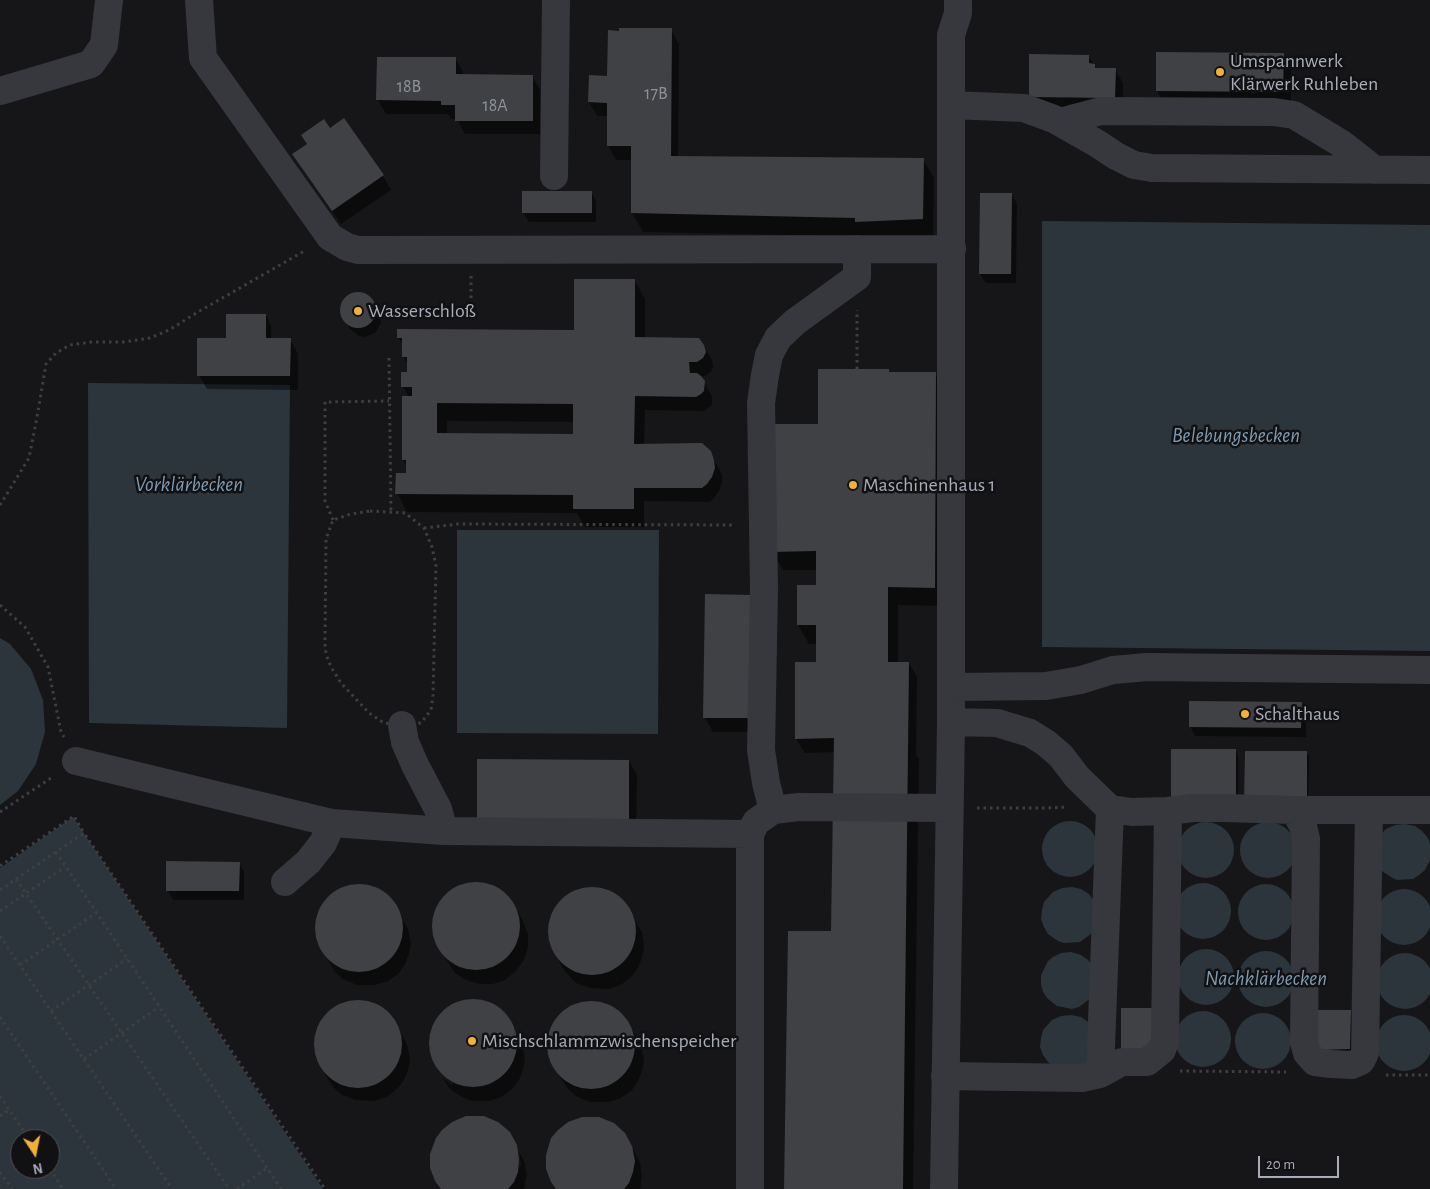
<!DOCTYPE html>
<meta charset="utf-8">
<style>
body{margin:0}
#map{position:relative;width:1430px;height:1189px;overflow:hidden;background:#161618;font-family:"Alegreya Sans",sans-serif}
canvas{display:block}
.north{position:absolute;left:10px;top:1129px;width:50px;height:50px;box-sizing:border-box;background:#111113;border:1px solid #4d4f55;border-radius:50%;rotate:169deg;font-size:14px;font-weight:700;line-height:20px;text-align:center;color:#a8adb8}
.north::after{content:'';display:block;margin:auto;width:18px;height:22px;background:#f2b134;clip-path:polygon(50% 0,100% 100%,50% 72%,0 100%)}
.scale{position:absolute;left:1258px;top:1156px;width:81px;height:22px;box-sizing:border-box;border:2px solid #a8adb8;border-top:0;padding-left:6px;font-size:15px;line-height:18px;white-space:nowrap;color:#a8adb8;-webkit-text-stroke:4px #111113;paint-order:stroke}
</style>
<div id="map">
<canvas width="1430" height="1189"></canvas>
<div class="north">N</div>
<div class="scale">20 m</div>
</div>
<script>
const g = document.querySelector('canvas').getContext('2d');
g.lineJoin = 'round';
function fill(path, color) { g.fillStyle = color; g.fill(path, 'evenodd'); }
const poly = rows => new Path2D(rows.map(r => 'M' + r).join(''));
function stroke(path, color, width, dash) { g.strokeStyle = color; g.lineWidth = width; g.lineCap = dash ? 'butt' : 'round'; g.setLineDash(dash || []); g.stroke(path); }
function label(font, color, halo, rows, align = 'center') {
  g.font = font + ' "Alegreya Sans",sans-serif'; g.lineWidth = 5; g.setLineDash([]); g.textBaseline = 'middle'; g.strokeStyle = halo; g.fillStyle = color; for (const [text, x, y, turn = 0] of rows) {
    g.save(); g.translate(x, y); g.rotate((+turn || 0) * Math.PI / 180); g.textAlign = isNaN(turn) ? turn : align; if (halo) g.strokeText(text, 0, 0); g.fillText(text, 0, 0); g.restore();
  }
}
const water = poly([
 [1042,221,1430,225,1430,651,1042,647],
 [88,383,290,385,287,728,89,723],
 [457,530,659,530,658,734,457,733],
 [0,638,10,644,31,669,43,700,45,732,36,764,18,791,0,805],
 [73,817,323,1189,0,1189,0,868],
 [20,1139,50,1139,50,1169,20,1169],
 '1042 849a28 28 0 1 1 56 0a28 28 0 1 1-56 0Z',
 '1178 850a28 28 0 1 1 56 0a28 28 0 1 1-56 0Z',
 '1240 850a28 28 0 1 1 56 0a28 28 0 1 1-56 0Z',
 [1405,824,1415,826,1422,831,1428,838,1430,844,1430,860,1425,870,1419,875,1413,879,1397,880,1391,877,1382,871,1377,864,1382,833,1386,829,1395,825],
 '1175 911a28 28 0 1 1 56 0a28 28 0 1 1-56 0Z',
 '1238 912a28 28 0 1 1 56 0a28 28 0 1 1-56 0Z',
 [1072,887,1081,889,1089,894,1094,901,1092,933,1080,942,1064,943,1058,941,1048,934,1044,927,1041,919,1042,910,1044,902,1053,892,1062,888],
 '1376 917a28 28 0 1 1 56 0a28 28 0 1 1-56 0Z',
 '1178 977a28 28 0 1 1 56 0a28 28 0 1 1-56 0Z',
 '1238 979a28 28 0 1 1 56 0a28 28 0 1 1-56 0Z',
 [1071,952,1081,955,1088,960,1094,966,1091,998,1079,1007,1072,1009,1057,1006,1048,999,1043,992,1041,984,1041,975,1048,961,1053,957,1061,953],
 '1377 981a28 28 0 1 1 56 0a28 28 0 1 1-56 0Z',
 '1175 1039a28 28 0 1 1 56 0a28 28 0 1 1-56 0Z',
 '1235 1041a28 28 0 1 1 56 0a28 28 0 1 1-56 0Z',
 [1071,1015,1081,1017,1088,1022,1093,1029,1097,1047,1085,1066,1056,1069,1048,1062,1043,1055,1040,1047,1041,1038,1043,1030,1052,1020,1061,1016],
 '1376 1043a28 28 0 1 1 56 0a28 28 0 1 1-56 0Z'
]);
const shadow = poly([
 [671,29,679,44,678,157,923,159,934,178,933,238,643,232,632,213,633,160,616,160,608,145,608,116,597,116,589,102,608,77],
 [1283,54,1291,68,1291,106,1165,105,1157,91],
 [1088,56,1097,69,1115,69,1123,83,1123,111,1038,110,1030,96],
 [455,58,463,72,463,76,532,76,540,90,540,134,465,134,457,119,451,119,448,114,386,114,378,100],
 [344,120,383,176,391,190,341,224,302,169,294,155],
 [591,192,596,201,596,222,529,222,523,213],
 [1012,195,1017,204,1016,283,986,283,980,274],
 [635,281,645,299,645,338,703,345,712,360,713,367,711,372,705,376,700,376,712,396,712,405,704,411,645,410,644,445,710,452,718,467,722,475,722,483,719,491,714,498,710,502,644,501,644,527,585,527,577,513,407,512,397,493,407,475,407,467,403,459,409,397,403,387,408,374,408,365,403,356,404,347,399,338,399,330,575,331],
 [447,421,575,422,575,436,447,435],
 [361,293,366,294,374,302,380,312,381,323,375,333,364,337,359,336,350,329,344,319,341,308,345,298,350,295],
 [266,315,271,325,271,339,290,339,298,354,298,390,207,389,199,375,227,339],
 [888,370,890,373,935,373,946,392,945,606,898,605,898,663,909,663,917,677,916,755,919,759,913,1189,785,1189,832,933,835,752,805,753,796,739,796,663,818,663,817,644,809,644,798,625,798,586,817,586,817,570,783,570,772,551,819,426],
 [761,610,759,732,713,732,705,718],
 [1301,704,1306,713,1306,737,1195,736,1190,726],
 [1236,751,1238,755,1238,804,1174,804],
 [1306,752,1309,756,1308,806,1248,806],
 [629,761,637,775,636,837,478,822],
 [167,862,239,863,244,872,244,900,173,900,168,891],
 [482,883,495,887,507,895,515,906,523,921,528,934,528,947,524,960,516,971,505,980,493,984,479,984,466,980,455,973,438,947,434,934,434,920,437,908,445,896,456,888,468,884],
 [351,885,368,886,382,891,393,901,408,929,411,943,409,954,405,964,399,973,388,981,375,985,357,985,343,979,335,972,321,949,316,936,316,922,321,906,327,898,337,890],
 [584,889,601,889,615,894,626,905,642,932,644,947,642,958,638,968,632,976,621,985,608,989,590,988,576,983,569,976,562,967,554,952,549,940,549,926,554,910,560,902,570,894],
 [350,1001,367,1001,381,1007,392,1017,407,1044,410,1059,408,1070,404,1080,398,1088,387,1097,374,1101,356,1100,342,1095,334,1088,328,1079,320,1064,315,1052,315,1038,320,1022,326,1014,336,1006],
 [465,1001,482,1001,496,1007,507,1017,522,1044,525,1059,523,1070,519,1080,513,1088,502,1097,489,1101,471,1101,457,1094,449,1088,442,1077,452,1085,453,1083,439,1072,430,1052,429,1038,435,1022,441,1014,450,1006],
 [583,1002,600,1002,614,1008,626,1018,641,1046,644,1060,642,1071,638,1081,632,1090,621,1098,608,1102,590,1102,576,1096,568,1089,562,1080,553,1066,549,1053,548,1039,554,1023,560,1015,569,1008],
 [1350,1011,1352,1015,1352,1053,1322,1053],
 [624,1134,640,1162,642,1176,640,1189,556,1189],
 [515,1145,519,1167,521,1166,519,1151,524,1161,527,1175,524,1189,441,1189]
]);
const building = poly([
 [619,28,672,28,671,156,924,158,923,219,855,222,855,218,631,213,631,146,607,146,607,103,588,102,589,75,607,76,608,30,619,31],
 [1156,52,1284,53,1283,92,1156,91],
 [1029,54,1089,55,1089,63,1095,64,1095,68,1116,68,1115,98,1029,97],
 [377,57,456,57,456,74,533,75,533,121,455,121,455,105,441,105,441,101,376,100],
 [344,118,384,175,332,211,292,154,307,144,301,135,324,119,330,128],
 [522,191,592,191,592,213,522,213],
 [980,193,1012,193,1011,274,979,274],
 [574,279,635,279,635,337,699,338,704,345,706,352,703,358,697,362,689,362,690,373,697,373,701,376,705,381,704,391,701,394,696,397,635,396,634,444,702,443,711,451,714,460,715,468,712,477,707,484,702,488,634,488,634,509,573,509,573,495,395,494,396,473,406,473,406,460,402,460,402,396,412,396,412,387,401,387,401,372,407,372,407,357,402,357,402,338,397,338,397,329,574,330],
 [437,403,573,404,573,434,437,433],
 '340 310a18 18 0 1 1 36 0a18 18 0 1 1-36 0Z',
 [226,314,266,314,266,338,291,338,290,376,197,376,197,338,226,338],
 [818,369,889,369,889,372,936,372,935,588,888,587,888,662,909,662,903,1189,784,1189,788,931,831,931,834,738,795,739,795,662,816,662,816,625,797,625,797,585,816,585,816,551,771,552,771,424,818,424],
 [705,594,753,595,752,718,703,718],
 [1189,701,1302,702,1301,728,1189,727],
 [1171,749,1236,749,1236,800,1171,800],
 [1245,751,1307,751,1307,802,1244,802],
 [477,759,629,760,629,823,477,822],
 [166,861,240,862,239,891,166,891],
 '432 926a44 44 0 1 1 88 0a44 44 0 1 1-88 0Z',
 '315 928a44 44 0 1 1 88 0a44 44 0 1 1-88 0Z',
 '548 931a44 44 0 1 1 88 0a44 44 0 1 1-88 0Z',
 '429 1043a44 44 0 1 1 88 0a44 44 0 1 1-88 0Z',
 '314 1044a44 44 0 1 1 88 0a44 44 0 1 1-88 0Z',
 '547 1045a44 44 0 1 1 88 0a44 44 0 1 1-88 0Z',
 [1121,1008,1153,1008,1153,1048,1121,1048],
 [1318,1010,1351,1010,1350,1049,1318,1050],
 [466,1116,484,1116,498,1122,510,1132,517,1145,519,1160,518,1172,514,1182,508,1189,441,1189,435,1181,430,1168,430,1154,436,1138,442,1130,452,1122],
 [582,1117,599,1117,614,1123,625,1133,632,1146,635,1161,633,1172,629,1183,624,1189,556,1189,551,1182,546,1169,546,1155,551,1138,558,1130,568,1122]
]);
const path = poly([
 [471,276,471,315],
 [389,358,391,511],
 [857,369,857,310],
 [0,505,29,458,37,417,46,364,56,353,70,345,92,342,124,342,150,338,169,330,198,312,306,250],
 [370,511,405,513,424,528,432,547,436,566,433,695,431,710,421,723,402,725,384,723,369,713,341,683,331,667,326,654,325,644,326,539,333,520,351,514,370,511],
 [333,520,325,501,325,402,389,401],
 [424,528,458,524,735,525],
 [0,605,25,627,48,667,61,732,64,737],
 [977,808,1048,808,1068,807],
 [0,812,54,776],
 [56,852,281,1189],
 [0,866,74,816,84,833],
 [16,879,229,1189],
 [0,890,84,833,325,1189],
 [0,911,65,867],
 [0,936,172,1189],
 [20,965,96,913],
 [51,1011,127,959],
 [0,1017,116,1189],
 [84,1059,159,1007],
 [1180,1071,1286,1072],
 [1386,1075,1430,1075],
 [0,1096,29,1139],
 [0,1116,9,1110],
 [50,1169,63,1189],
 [0,1172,12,1189],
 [237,1189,267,1168]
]);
const minor = poly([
 [199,0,203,58,330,237,347,247,358,250,952,249],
 [0,91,91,64,104,45,109,0],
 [951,105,1024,108,1054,119,1098,144,1116,156,1134,165,1152,168,1430,170],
 [1060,122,1101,111,1274,112,1294,115,1342,144,1375,170],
 [554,176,556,0],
 [951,687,1046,686,1081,680,1113,670,1147,667,1430,670],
 [951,722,997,723,1030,733,1046,743,1061,756,1077,777,1110,809,1100,1074,1122,1062,1147,1062,1162,1050,1165,1041,1168,811,1132,812,1110,809],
 [402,725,405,742,415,765,438,809,444,831],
 [76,761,332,823],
 [773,810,766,783,761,750,764,588,761,403,765,375,769,355,778,338,795,322,857,277,857,249],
 [1294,810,1303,826,1306,839,1304,1042,1307,1053,1315,1062,1331,1064,1352,1065,1361,1061,1365,1053,1369,810],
 [1168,811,1193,808,1224,808,1294,810,1430,810],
 [285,882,308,862,323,843,332,823,444,831,750,834],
 [945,1076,1082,1078,1100,1074],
 [750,1189,750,834,756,822,773,810,799,807,949,808],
 [944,1189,951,722,951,35,958,13,958,0]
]);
const markers = [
 [1220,72,5,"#f2b134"],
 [358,311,5,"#f2b134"],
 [853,485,5,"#f2b134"],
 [1245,714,5,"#f2b134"],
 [472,1041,5,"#f2b134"]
];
const numberNames = [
 ["18B",409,87],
 ["17B",656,94],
 ["18A",495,106]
];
const poiNames = [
 ["Umspannwerk",1230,61],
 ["Klärwerk Ruhleben",1230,84],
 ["Wasserschloß",368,311],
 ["Maschinenhaus 1",863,485],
 ["Schalthaus",1255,714],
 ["Mischschlammzwischenspeicher",482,1041]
];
const waterNames = [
 ["Belebungsbecken",1236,436],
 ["Vorklärbecken",189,485],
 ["Nachklärbecken",1266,979]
];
fill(water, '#2c353c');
fill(shadow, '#0007');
fill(building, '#404145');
stroke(path, '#3d3f44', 3, [2.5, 4]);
stroke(minor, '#37383d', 28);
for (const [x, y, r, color] of markers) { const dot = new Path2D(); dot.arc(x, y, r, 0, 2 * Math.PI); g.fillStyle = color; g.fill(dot); stroke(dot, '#111113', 2); }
label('18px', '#8e929b', null, numberNames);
label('20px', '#a8adb8', '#111113', poiNames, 'left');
label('italic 21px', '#7f9bb3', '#111113', waterNames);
</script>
